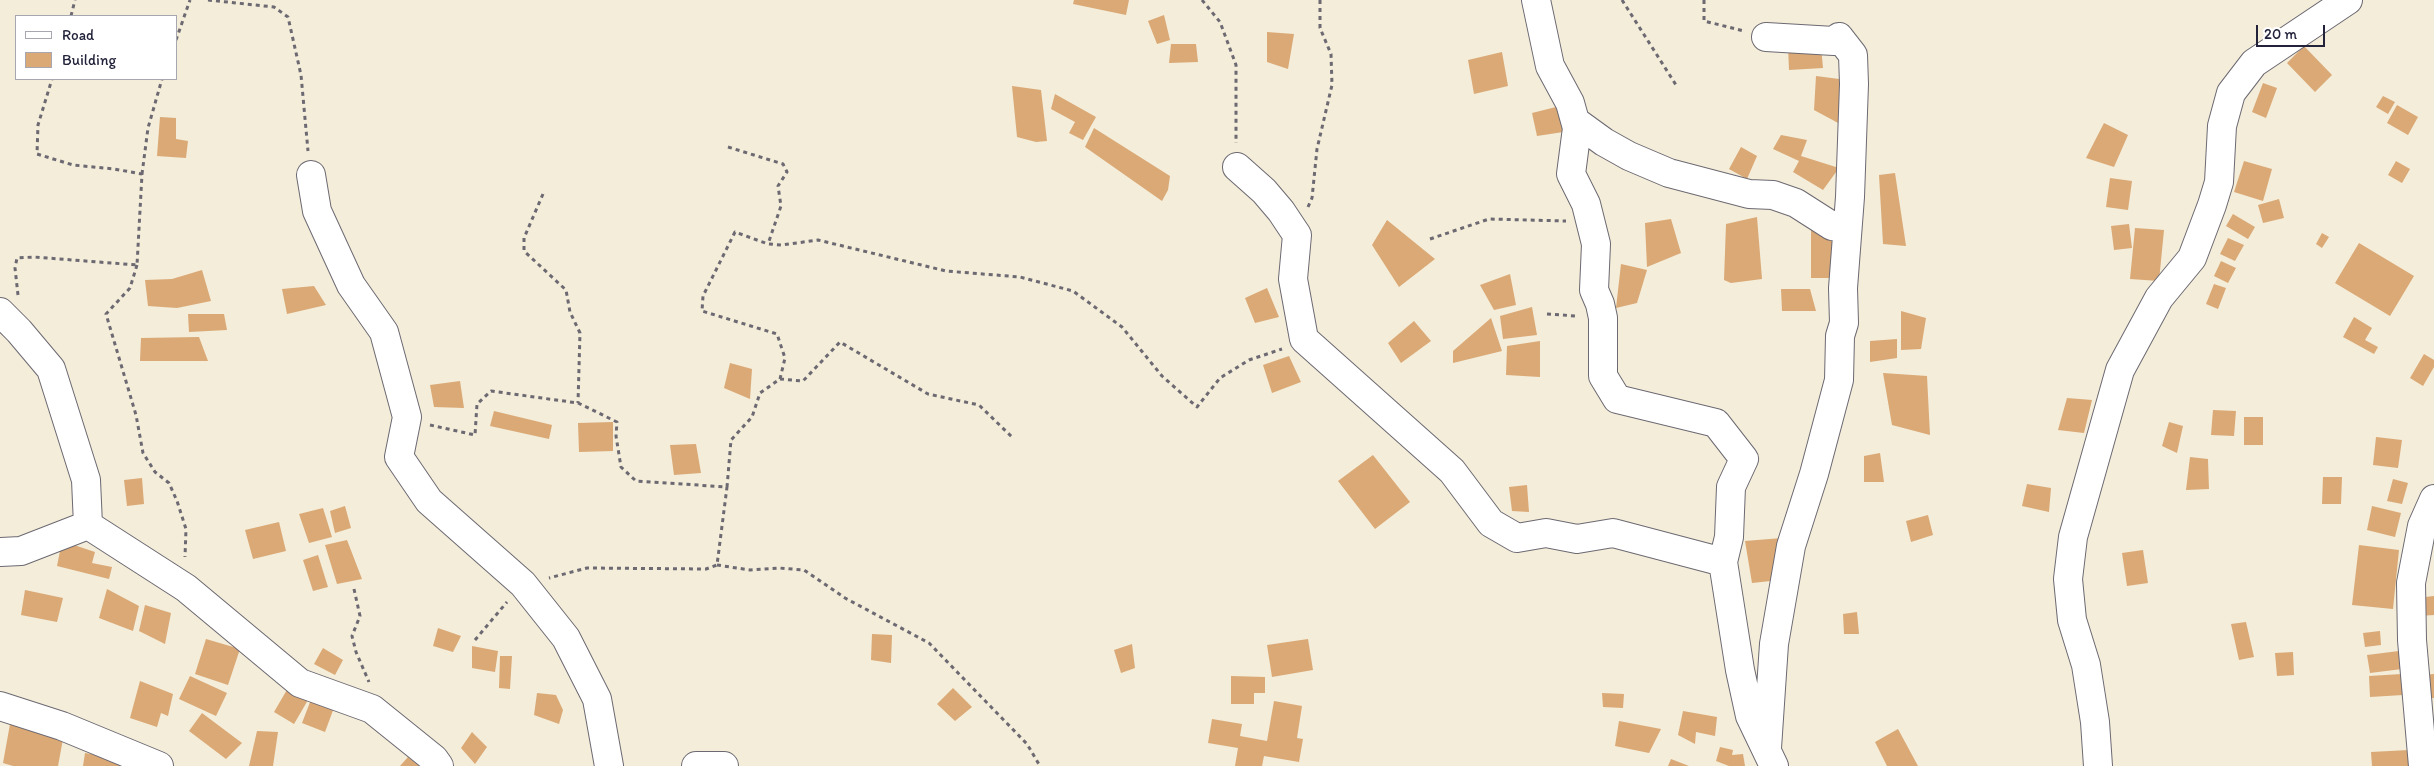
<!DOCTYPE html>
<style>
body{margin:0}
#map{position:relative;width:2434px;height:766px;overflow:hidden;background:#f4edd9;font-family:Itim,sans-serif}
canvas{display:block}
.legend{position:absolute;left:15px;top:15px;width:162px;height:65px;box-sizing:border-box;background:#fff;border:1px solid #a7a7b1;margin:0;padding:6px 9px;list-style:none;font-size:15px;color:#22223b}
.legend li{display:flex;align-items:center;gap:10px;height:25px}
.legend b{width:25px;border:1px solid #a7a7b1}
.scale{position:absolute;left:2256px;top:25px;width:69px;height:22px;box-sizing:border-box;border:2px solid #22223b;border-top:0;padding-left:6px;font-size:15px;line-height:18px;white-space:nowrap;color:#22223b;-webkit-text-stroke:4px #fff;paint-order:stroke}
</style>
<div id="map">
<canvas width="2434" height="766"></canvas>
<ul class="legend">
<li><b style="height:6px;background:#fff"></b>Road</li>
<li><b style="height:14px;background:#daa976"></b>Building</li>
</ul>
<div class="scale">20 m</div>
</div>
<script>
const g = document.querySelector('canvas').getContext('2d');
g.lineJoin = 'round';
function fill(path, color) { g.fillStyle = color; g.fill(path, 'evenodd'); }
const poly = rows => new Path2D(rows.map(r => 'M' + r).join(''));
function stroke(path, color, width, dash) { g.strokeStyle = color; g.lineWidth = width; g.lineCap = dash ? 'butt' : 'round'; g.setLineDash(dash || []); g.stroke(path); }
const building = poly([
 [1074,0,1129,0,1126,15,1073,4],
 [1164,15,1170,40,1157,44,1148,21],
 [1267,32,1294,34,1288,69,1267,62],
 [1171,44,1196,44,1198,62,1169,63],
 [1788,46,1821,46,1823,68,1789,70],
 [2304,46,2332,75,2315,92,2287,63],
 [1502,52,1508,86,1474,94,1468,60],
 [1816,76,1847,80,1840,124,1814,110],
 [2263,83,2277,88,2266,118,2252,112],
 [1012,86,1041,90,1047,141,1036,142,1017,137],
 [1055,94,1096,117,1083,140,1069,133,1075,122,1051,109],
 [2383,96,2395,102,2388,114,2376,107],
 [1564,105,1570,131,1537,136,1532,113],
 [2397,105,2418,117,2408,135,2387,123],
 [160,117,176,118,176,139,188,141,186,158,157,156],
 [2104,123,2128,135,2114,167,2086,158],
 [1094,128,1170,176,1168,190,1162,201,1085,147],
 [1781,135,1807,140,1801,156,1839,168,1823,190,1793,172,1799,161,1773,149],
 [1741,147,1757,156,1747,179,1729,169],
 [2244,161,2272,169,2263,201,2234,192],
 [2396,161,2410,169,2402,183,2388,175],
 [1895,173,1906,246,1883,244,1879,175],
 [2110,178,2132,181,2128,210,2106,207],
 [2279,199,2284,218,2263,223,2258,205],
 [2233,214,2255,227,2248,239,2226,226],
 [1757,217,1762,279,1731,283,1724,280,1726,224],
 [1671,219,1681,253,1647,267,1645,223],
 [1387,220,1435,259,1399,287,1372,245],
 [2129,224,2132,248,2114,250,2111,226],
 [1839,228,1840,278,1811,278,1811,229],
 [2135,228,2164,230,2159,281,2130,279],
 [2322,233,2329,237,2322,248,2316,244],
 [2228,238,2244,245,2235,261,2220,254],
 [2359,243,2414,276,2390,316,2335,283],
 [2221,261,2236,268,2228,283,2214,276],
 [1621,264,1647,270,1637,303,1616,308],
 [202,270,211,301,177,308,148,306,145,280,172,279],
 [1510,274,1516,305,1494,310,1480,285],
 [2214,284,2226,288,2218,309,2206,304],
 [314,286,326,305,287,314,282,289],
 [1267,288,1279,317,1255,323,1245,298],
 [1781,289,1810,289,1816,311,1782,311],
 [1532,307,1537,335,1503,339,1500,316],
 [1901,311,1926,318,1921,349,1901,350],
 [188,314,224,314,227,330,189,332],
 [2354,317,2372,328,2365,340,2378,347,2374,354,2343,337],
 [1491,318,1502,351,1453,363,1453,351],
 [1414,321,1431,341,1401,363,1388,343],
 [199,337,208,361,140,361,141,338],
 [1897,339,1897,358,1870,362,1870,341],
 [1540,341,1540,377,1506,375,1507,346],
 [2424,354,2434,360,2434,367,2423,386,2410,378],
 [1289,356,1301,382,1272,393,1263,365],
 [730,363,752,369,750,399,724,388],
 [1883,373,1927,376,1930,435,1892,425],
 [460,381,464,408,434,407,430,385],
 [2067,398,2092,400,2084,433,2058,430],
 [2213,410,2236,411,2234,436,2211,435],
 [494,411,552,425,549,439,490,426],
 [2244,417,2263,417,2263,445,2244,445],
 [613,422,613,451,579,452,578,423],
 [2169,422,2183,426,2177,453,2162,446],
 [2376,437,2402,440,2398,468,2373,465],
 [696,444,701,473,674,475,670,445],
 [1880,453,1884,482,1864,482,1864,456],
 [1373,455,1410,502,1375,529,1338,481],
 [2190,457,2208,459,2209,489,2186,490],
 [2323,477,2342,477,2341,504,2322,504],
 [142,478,144,504,127,506,124,480],
 [2393,479,2408,483,2402,504,2387,501],
 [2027,484,2051,488,2049,512,2022,506],
 [1527,485,1529,512,1512,511,1509,487],
 [345,506,351,528,335,533,330,511],
 [2372,506,2401,513,2395,537,2367,530],
 [323,508,332,537,309,543,299,514],
 [1928,515,1933,535,1911,542,1906,521],
 [279,522,286,551,253,559,245,530],
 [1782,538,1780,580,1752,583,1745,541],
 [347,540,362,579,337,584,325,545],
 [62,541,95,552,92,563,112,567,109,579,57,566],
 [2359,545,2399,550,2393,609,2352,605],
 [2143,550,2148,583,2127,586,2122,553],
 [318,555,328,587,313,591,303,560],
 [107,589,139,606,133,631,99,618],
 [25,590,63,598,57,622,21,615],
 [2434,596,2434,615,2418,616,2416,598],
 [145,605,171,613,165,644,139,631],
 [1857,612,1859,634,1844,634,1843,614],
 [2246,622,2254,657,2239,660,2231,624],
 [438,628,461,636,453,652,433,646],
 [2380,631,2381,645,2365,647,2363,633],
 [872,634,892,635,891,663,871,660],
 [206,639,240,649,228,685,195,674],
 [1308,639,1313,670,1272,677,1267,645],
 [1132,644,1135,668,1121,673,1114,650],
 [472,646,498,651,495,672,472,668],
 [323,648,343,660,335,675,314,664],
 [2399,651,2402,669,2370,673,2367,655],
 [2293,652,2294,675,2277,676,2275,653],
 [500,656,512,656,510,689,499,688],
 [2402,674,2403,695,2370,697,2369,676],
 [2434,674,2434,698,2423,698,2422,675],
 [190,676,227,693,216,716,179,699],
 [1231,676,1265,677,1265,693,1254,693,1254,704,1231,704],
 [140,681,173,694,168,716,161,713,157,727,130,718],
 [288,688,308,700,294,724,274,712],
 [953,688,972,707,955,721,937,704],
 [537,693,556,695,563,710,559,724,534,715],
 [1602,693,1624,694,1623,708,1603,707],
 [312,697,335,705,325,732,302,723],
 [1274,701,1302,706,1297,738,1303,739,1299,762,1264,756,1262,766,1235,766,1238,748,1208,743,1212,719,1242,724,1240,736,1267,741],
 [1683,711,1717,717,1715,736,1696,732,1695,744,1678,735],
 [202,713,242,743,226,759,189,731],
 [1619,721,1661,729,1649,753,1615,746],
 [10,724,63,739,58,766,13,766,3,763],
 [1898,729,1918,766,1887,766,1875,742],
 [257,731,278,732,273,766,249,766],
 [472,732,487,747,475,764,461,748],
 [1720,747,1733,750,1732,755,1743,754,1745,766,1729,766,1716,761],
 [2409,750,2409,766,2372,766,2371,752],
 [85,753,139,762,139,766,83,766],
 [408,757,419,766,400,766],
 [1671,759,1689,766,1668,766]
]);
const path = poly([
 [208,0,274,7,288,17,301,75,308,151],
 [1202,0,1220,22,1236,65,1236,143],
 [1622,0,1676,85],
 [1704,0,1704,21,1744,31],
 [71,16,75,0],
 [176,40,190,0],
 [728,147,783,164,787,172,778,186,781,206,768,244],
 [142,174,148,128,162,79],
 [543,194,524,238,524,251,566,290,570,312,580,333,578,403],
 [1308,207,1312,198,1317,149,1332,85,1331,54,1320,28,1320,0],
 [1430,239,1489,219,1566,221],
 [137,265,130,288,106,314,136,415,143,453,155,472,169,483,177,501,186,529,185,557],
 [18,295,15,268,17,258,34,257,137,265,142,174,114,169,73,165,37,154,38,125,52,79],
 [1547,314,1576,316],
 [780,379,803,381,840,342,928,394,979,405,1014,439],
 [430,425,475,435,477,404,491,391,578,403,617,422,616,436,621,467,636,481,727,487,717,565,706,569,587,568,549,578],
 [727,487,731,440,752,417,760,393,780,379,785,358,777,334,702,311,703,296,735,232,768,244,782,245,818,240,946,271,1020,277,1073,291,1122,327,1162,376,1197,407,1220,378,1249,360,1282,349],
 [717,565,750,570,779,568,804,570,845,598,929,643,1027,744,1040,766],
 [354,589,360,616,352,636,356,652,369,682],
 [475,640,507,602]
]);
const minor = poly([
 [1536,0,1550,66,1570,103,1577,128,1571,174,1586,204,1596,244,1594,290,1600,304,1603,318,1603,376,1617,399,1716,423,1744,459,1731,487,1729,537,1723,562,1740,670,1750,716,1774,766],
 [1766,37,1834,41,1839,37,1853,55,1854,84,1850,197,1843,288,1844,323,1840,336,1839,380,1814,474,1791,546,1774,644,1767,748],
 [1575,121,1604,142,1629,156,1669,173,1749,194,1773,195,1796,203,1832,226,1847,228],
 [1237,167,1264,191,1281,211,1297,235,1293,279,1304,339,1452,471,1491,523,1517,538,1546,533,1577,539,1613,533,1723,562],
 [311,175,317,211,351,285,384,332,407,417,399,457,429,501,523,584,566,638,597,699,609,766],
 [0,312,19,331,51,369,86,480,88,525,186,588,300,683,372,709,434,759,439,766],
 [0,552,21,551,88,525],
 [0,706,62,726,159,766],
 [696,766,724,766],
 [2423,766,2412,640,2411,583,2422,526,2434,499]
]);
const tertiary = poly([
 [2098,766,2095,722,2086,665,2072,620,2068,579,2073,537,2120,370,2159,298,2192,258,2212,205,2219,182,2222,126,2231,93,2254,63,2348,0]
]);
fill(building, '#daa976');
stroke(minor, '#6c6972', 30);
stroke(tertiary, '#6c6972', 30);
stroke(path, '#6c6972', 3, [4, 4]);
stroke(minor, '#fff', 28);
stroke(tertiary, '#fff', 28);
</script>
